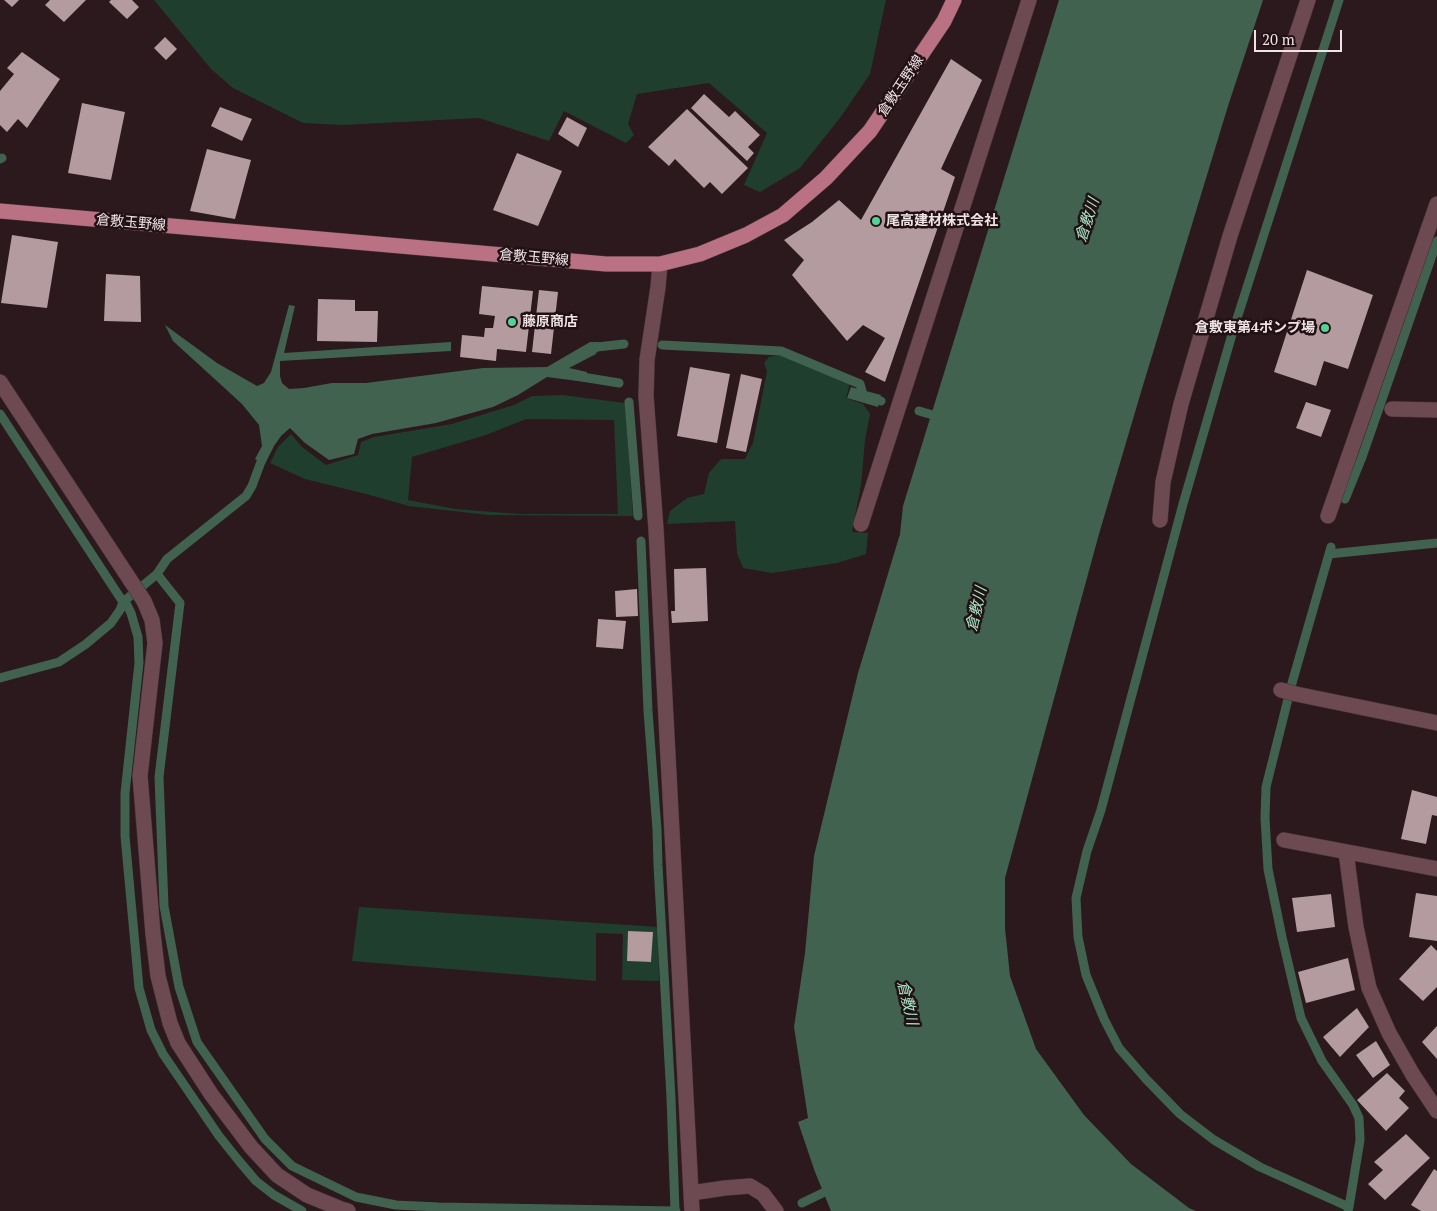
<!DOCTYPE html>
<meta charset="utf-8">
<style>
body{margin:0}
#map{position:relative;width:1437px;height:1211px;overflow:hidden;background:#2b191d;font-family:"PT Serif",serif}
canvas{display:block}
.scale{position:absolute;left:1254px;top:30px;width:88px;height:22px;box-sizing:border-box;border:2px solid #f0e3e6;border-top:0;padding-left:6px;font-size:15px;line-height:18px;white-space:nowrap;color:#f0e3e6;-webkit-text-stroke:4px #211014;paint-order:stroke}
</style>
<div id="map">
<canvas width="1437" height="1211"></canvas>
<div class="scale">20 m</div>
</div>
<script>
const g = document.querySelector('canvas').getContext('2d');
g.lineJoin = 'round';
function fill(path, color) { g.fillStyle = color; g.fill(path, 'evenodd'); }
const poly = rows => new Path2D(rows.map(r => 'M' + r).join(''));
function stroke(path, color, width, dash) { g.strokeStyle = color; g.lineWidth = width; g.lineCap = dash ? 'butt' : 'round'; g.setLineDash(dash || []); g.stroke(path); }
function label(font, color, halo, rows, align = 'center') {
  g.font = font + ' "PT Serif","Noto Sans JP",serif'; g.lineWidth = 5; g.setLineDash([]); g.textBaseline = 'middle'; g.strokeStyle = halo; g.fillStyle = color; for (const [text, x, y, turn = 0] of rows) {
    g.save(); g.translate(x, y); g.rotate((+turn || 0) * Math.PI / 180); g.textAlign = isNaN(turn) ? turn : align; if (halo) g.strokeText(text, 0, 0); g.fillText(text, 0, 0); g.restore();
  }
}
const green = poly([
 [154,0,886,0,870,74,840,118,800,168,760,192,744,185,767,133,709,83,637,94,628,124,634,135,626,143,564,111,549,141,479,118,343,125,303,123,233,88,211,69],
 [780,355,850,383,846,398,863,404,870,414,865,440,861,485,852,532,868,533,866,554,837,563,772,573,743,568,737,553,735,521,667,524,670,511,687,498,704,494,709,473,721,459,745,459,753,443,767,371,764,363,769,357],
 [562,395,625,403,633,516,488,515,409,506,370,495,305,479,270,463,278,447,291,434,302,447,326,465,358,455,361,442,374,437,452,424,514,405,532,396],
 [526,419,614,420,618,514,519,514,455,509,408,500,412,457,486,435],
 [359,907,658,927,659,981,622,980,623,934,596,933,596,981,352,961],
 [628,931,652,932,651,962,627,961]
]);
const water = poly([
 [1059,0,1263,0,1228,106,1141,392,1099,534,1005,878,1005,928,1010,976,1036,1049,1084,1115,1131,1164,1189,1208,1196,1211,831,1211,815,1172,798,1122,808,1118,794,1027,805,953,814,856,858,673,900,534,903,506],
 [289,305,295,306,284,353,451,342,451,351,280,361,280,376,282,383,289,389,304,388,332,383,366,383,483,368,547,367,590,342,599,342,596,354,569,368,587,372,586,382,547,377,518,395,493,407,436,423,372,434,358,439,354,454,329,460,305,443,290,428,281,436,274,446,265,464,255,459,262,446,259,425,242,404,173,341,165,325,217,363,257,386,264,383,271,372],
 [851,387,881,395,878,407,847,398]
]);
const stream = poly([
 [1339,0,1233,331,1183,504,1101,810,1087,851,1076,898,1078,937,1086,975,1104,1019,1119,1048,1146,1079,1180,1114,1214,1140,1260,1167,1349,1207,1348,1211],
 [0,159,2,158],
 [662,345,781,351,860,384,862,391,860,395,881,401],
 [588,352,597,347,624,344],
 [576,376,619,383],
 [629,402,638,516],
 [919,411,943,418],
 [0,414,123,602,157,574,180,603,159,777,164,906,179,987,197,1042,265,1139,292,1166,356,1197,396,1205,439,1207,676,1211],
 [1345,499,1362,457,1437,241],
 [641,541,648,711,657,830,658,865,671,1098,675,1210],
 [1331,547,1292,683,1266,787,1265,818,1268,869,1282,937,1301,1018,1322,1061,1353,1105,1359,1118,1360,1140,1349,1207],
 [1329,554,1437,543],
 [157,574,167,559,246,496,252,486,265,451],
 [125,601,131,613,138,637,139,663,125,793,125,836,139,988,151,1030,163,1054,219,1136,239,1161,256,1181,274,1195,302,1211],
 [0,678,59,662,86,644,111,623,120,610,123,602],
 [802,1203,833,1188]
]);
const building = poly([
 [4,0,19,0,12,7],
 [50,0,86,0,64,22,45,5],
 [111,0,132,0,139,7,127,19,109,2],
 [165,37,177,49,166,60,154,48],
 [22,52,60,79,27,128,18,119,7,132,0,125,0,91,14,74,7,68],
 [951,59,982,80,941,169,955,177,885,382,865,372,885,338,863,325,847,341,792,275,804,260,784,240,812,222,839,200,861,220],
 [704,94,729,117,735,111,760,135,748,147,754,153,747,161,691,108],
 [82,103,125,112,111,180,68,173],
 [220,107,252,119,242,141,211,126],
 [687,109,748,168,722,194,710,182,704,188,675,159,669,166,648,147],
 [567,117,587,128,578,147,558,134],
 [207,149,251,160,235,219,190,211],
 [517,153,562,171,538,226,493,210],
 [12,235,58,242,47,308,1,303],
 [1307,270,1373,295,1348,369,1324,361,1316,386,1274,372],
 [106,274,140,276,141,322,104,321],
 [482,286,533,291,526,352,497,349,496,361,460,357,462,335,484,337,485,328,493,328,495,316,479,314],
 [539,290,558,292,551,354,532,352],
 [318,299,355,300,355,311,378,311,377,342,317,341],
 [690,367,730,374,717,443,677,436],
 [741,374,762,379,746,452,726,448],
 [1306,402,1331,410,1321,437,1296,428],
 [706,568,708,621,672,623,671,611,675,611,674,569],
 [637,589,638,616,616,617,615,591],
 [598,619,626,621,623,649,596,647],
 [1412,790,1437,797,1437,816,1432,815,1426,844,1401,839],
 [1416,893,1437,896,1437,941,1409,937],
 [1331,894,1335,927,1297,932,1292,898],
 [628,931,653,932,651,962,627,961],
 [1431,945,1437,951,1437,987,1423,1001,1399,979],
 [1348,958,1355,990,1306,1003,1298,972],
 [1357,1008,1369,1027,1340,1057,1323,1037],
 [1437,1026,1437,1059,1422,1042],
 [1376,1041,1390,1065,1373,1078,1356,1055],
 [1387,1073,1405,1091,1399,1098,1409,1108,1386,1131,1357,1100],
 [1406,1134,1430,1158,1385,1200,1368,1184,1383,1170,1374,1162],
 [1434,1169,1437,1171,1437,1211,1421,1211,1411,1205]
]);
const street = poly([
 [660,264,658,287,647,360,646,396,656,529,692,1211],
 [0,382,144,601,152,620,155,643,140,776,153,934,158,976,170,1023,178,1043,211,1094,251,1147,277,1175,307,1195,341,1209,348,1211],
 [1392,409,1437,410],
 [1328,516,1437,204],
 [1160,520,1163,482,1181,404,1230,236,1308,0],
 [861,524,1029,0],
 [1281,690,1296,694,1437,723],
 [1284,840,1437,869],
 [1346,852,1356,927,1369,988,1389,1033,1413,1075,1437,1111],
 [691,1193,725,1188,750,1186,763,1194,776,1211]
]);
const primary = poly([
 [0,211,606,264,660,264,700,254,746,235,783,215,826,178,870,131,944,21,954,0]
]);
const markers = [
 [876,221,5,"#53d396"],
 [512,322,5,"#53d396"],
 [1325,328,5,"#53d396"]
];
const streetNames = [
 ["倉敷玉野線",901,86,-56],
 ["倉敷玉野線",131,223,5],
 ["倉敷玉野線",534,258,5]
];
const poiNames = [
 ["尾高建材株式会社",886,221],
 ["藤原商店",522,322],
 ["倉敷東第4ポンプ場",1315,328,"right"]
];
const waterNames = [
 ["倉敷川",1088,220,-72],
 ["倉敷川",977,609,-77],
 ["倉敷川",907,1003,77]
];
fill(green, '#203e2e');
fill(water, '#40624f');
stroke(stream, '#40624f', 9);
fill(building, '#b39ba0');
stroke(street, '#473539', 16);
stroke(primary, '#473539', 16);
stroke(street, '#6d4951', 15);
stroke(primary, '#ba7183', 15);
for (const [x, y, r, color] of markers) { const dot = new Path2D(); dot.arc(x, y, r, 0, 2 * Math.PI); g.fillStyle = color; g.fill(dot); stroke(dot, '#211014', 2); }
label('14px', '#f0e3e6', '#211014', streetNames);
label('bold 14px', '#f0e3e6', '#211014', poiNames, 'left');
label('italic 15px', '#a8e7c4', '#211014', waterNames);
</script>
